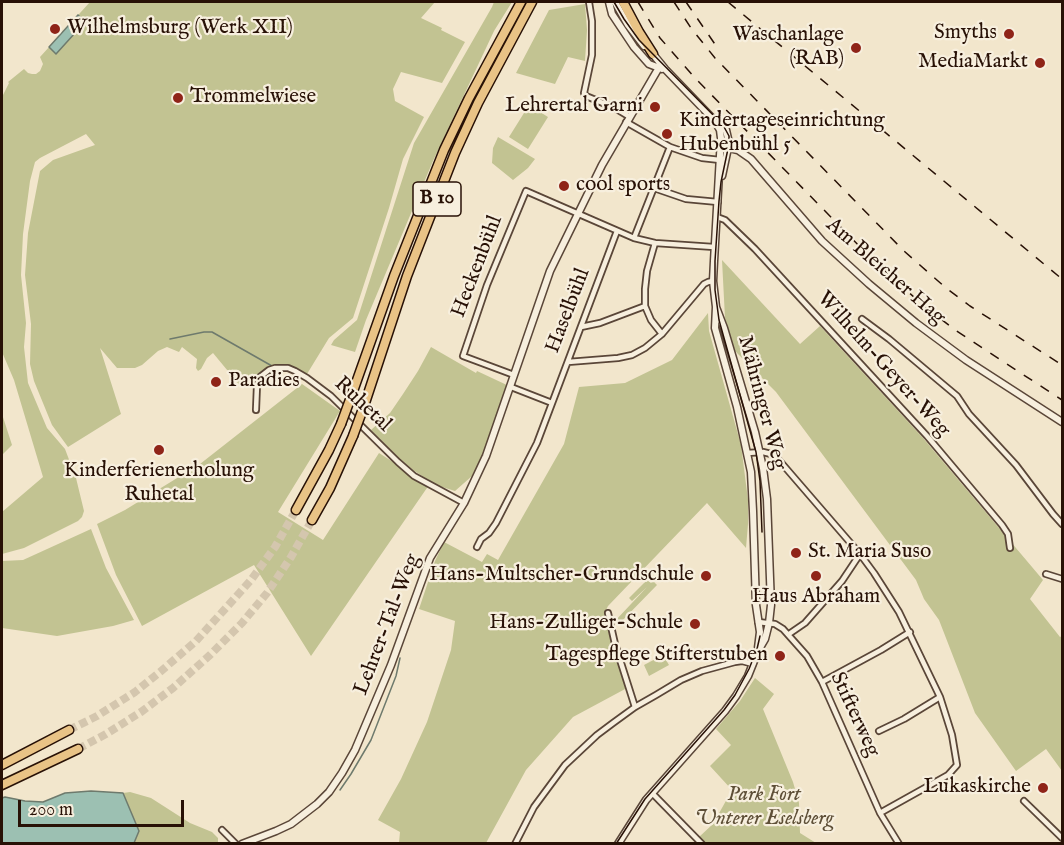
<!DOCTYPE html>
<meta charset="utf-8">
<style>
body{margin:0}
#map{position:relative;width:1064px;height:845px;overflow:hidden;background:#f2e6cc;font-family:"IM FELL English",serif}
canvas{display:block}
.frame{position:absolute;inset:0;border:3px solid #281106;pointer-events:none}
.scale{position:absolute;left:18px;top:800px;width:166px;height:27px;box-sizing:border-box;border:3px solid #281106;border-top:0;padding-left:8px;font-size:18px;line-height:21px;white-space:nowrap;color:#281106;-webkit-text-stroke:4px #f7efde;paint-order:stroke}
</style>
<div id="map">
<canvas width="1064" height="845"></canvas>
<div class="frame"></div>
<div class="scale">200 m</div>
</div>
<script>
const g = document.querySelector('canvas').getContext('2d');
g.lineJoin = 'round';
function fill(path, color) { g.fillStyle = color; g.fill(path, 'evenodd'); }
const poly = rows => new Path2D(rows.map(r => 'M' + r).join(''));
function stroke(path, color, width, dash) { g.strokeStyle = color; g.lineWidth = width; g.lineCap = dash ? 'butt' : 'round'; g.setLineDash(dash || []); g.stroke(path); }
function label(font, color, halo, rows, align = 'center') {
  g.font = font + ' "IM FELL English",serif'; g.lineWidth = 4.5; g.setLineDash([]); g.textBaseline = 'middle'; g.strokeStyle = halo; g.fillStyle = color; for (const [text, x, y, turn = 0] of rows) {
    g.save(); g.translate(x, y); g.rotate((+turn || 0) * Math.PI / 180); g.textAlign = isNaN(turn) ? turn : align; if (halo) g.strokeText(text, 0, 0); g.fillText(text, 0, 0); g.restore();
  }
}
const green = poly([
 [90,2,435,2,421,18,442,28,441,30,465,42,442,83,401,72,393,89,395,101,424,117,403,159,389,208,353,318,329,338,307,374,289,365,274,365,268,367,257,375,255,383,252,386,242,388,213,353,207,358,201,369,198,371,196,368,197,359,182,347,179,352,167,347,158,351,142,365,135,368,117,368,100,348,121,414,68,447,52,425,34,381,30,364,31,324,25,275,28,233,40,171,53,160,95,145,86,134,40,158,35,162,30,181,23,234,21,275,26,323,24,347,28,383,47,428,65,449,76,478,84,511,82,517,78,521,24,548,2,554,2,512,43,477,14,380,2,352,2,125,3,95,9,83,8,82,24,69,28,73,32,74,36,74,40,71,43,64,40,57],
 [494,2,512,2,494,31,433,161,366,320,355,352,331,345,334,340,357,320,414,143,492,7],
 [585,4,587,30,585,61,568,57,555,84,516,73,549,10],
 [529,105,548,117,528,149,509,137],
 [498,137,535,159,528,168,513,180,492,163,493,148],
 [722,260,800,344,820,326,923,438,1043,580,1030,599,1060,637,1062,636,1062,771,1046,749,1016,771,975,713,939,620,924,599,916,580,776,392,735,351,725,318],
 [708,313,709,331,741,445,748,500,748,524,746,548,707,503,608,606,605,612,613,644,627,688,573,717,526,770,486,843,399,843,400,832,378,820,401,779,427,722,451,650,455,621,419,609,435,561,444,542,482,562,487,554,498,560,564,444,579,387,625,383,672,360],
 [431,347,476,373,477,371,509,386,483,455,472,476,455,491,436,485,413,470,399,458,371,430,390,413,403,394,418,371],
 [302,384,340,411,278,512,323,540,379,453,429,485,311,656,254,565,142,626,116,575,97,524,125,510,200,464],
 [2,414,12,445,2,455],
 [91,529,106,568,134,620,113,626,57,636,2,628,2,561,23,560],
 [647,580,651,583,653,581,657,585,619,624,615,621,647,587,632,601,629,598],
 [663,655,669,665,649,676,644,665],
 [755,678,774,694,763,709,793,782,799,803,800,833,816,843,704,843,699,837,713,824,732,790,710,766,731,745,716,729,740,701],
 [130,792,151,798,190,823,212,832,218,838,218,843,134,843,139,831,123,793]
]);
const water = poly([
 [78,15,85,22,56,54,49,47,78,15],
 [91,791,123,793,139,831,134,843,2,843,2,798,5,797,25,801,43,802,65,793,91,791]
]);
const stream = poly([
 [170,339,204,332,212,332,272,366],
 [340,790,351,774,371,740,396,676,400,658]
]);
const trunkTunnel = poly([
 [69,730,97,716,135,692,160,672,196,641,225,609,251,580,275,547,296,510],
 [78,749,106,734,141,712,173,688,210,655,242,623,267,593,291,557,312,520]
]);
const minor = poly([
 [589,2,592,21,592,55,584,93,586,96,615,108,630,117],
 [626,122,670,147,702,158,720,160],
 [654,188,686,199,718,202],
 [717,217,725,220,755,249,927,436,1002,525,1008,534,1010,548],
 [634,238,670,147],
 [655,243,647,271,645,289,645,306,651,320,662,334],
 [862,319,889,339,957,396,969,414,1016,465,1053,514,1062,524],
 [581,327,600,323,645,306],
 [568,362,618,358,632,355,645,348,662,334,704,284,708,282,713,281],
 [514,375,463,356,487,285,526,191,634,238,655,243,714,247],
 [511,387,552,403],
 [256,410,257,385,260,377,269,370,275,368,288,368,295,371,307,378,331,396,398,462,414,476,464,503],
 [747,453,763,452,771,454,778,459,860,554,874,573,899,612,940,697,952,735,957,765,948,775,880,813],
 [477,547,481,539,489,533,496,523,537,443,617,231],
 [1046,574,1062,579],
 [608,613,615,644,635,707],
 [758,622,775,624,783,629,807,656,822,682,880,813,899,844],
 [789,634,805,623,842,581,860,554],
 [822,682,881,650,910,632],
 [879,731,904,719,940,697],
 [652,793,702,844],
 [1024,801,1062,838],
 [222,830,236,844],
 [515,844,534,807,565,765,597,735,613,723,635,707,656,695,681,680,702,671,735,662,742,661,753,664]
]);
const tertiary = poly([
 [609,2,612,14,634,47,649,64,662,69],
 [615,2,628,25,644,46],
 [652,53,665,69,715,121,726,130,729,143,722,176],
 [715,121,720,130,721,138,714,261,713,281,716,307,715,328,737,407,751,472,753,511,756,605,760,632,758,648],
 [721,146,738,150,751,159,822,241,869,284,916,323,966,360,1062,422],
 [242,844,276,831,291,824,317,804,329,792,342,773,355,750,391,665,430,558,464,503,486,456,550,271,602,165,661,64],
 [618,844,646,800,725,711,736,696,748,676,758,651,765,639,769,623,771,605,767,499,763,468,755,432,724,328,716,307]
]);
const trunk = poly([
 [623,2,639,32,653,54],
 [351,397,394,276,444,150,469,98,521,2],
 [364,406,407,276,455,153,478,103,532,2],
 [296,510,329,450,341,424],
 [312,520,330,488,353,436],
 [2,765,69,730],
 [2,785,78,749]
]);
const tram = poly([
 [614,2,624,19,639,40,723,125,729,136,729,144,721,182,719,201,715,261,715,290,719,320,724,338,756,452,760,481,762,532],
 [616,844,645,799,724,710,735,695,749,669,757,649,760,636]
]);
const rail = poly([
 [638,2,660,38,695,78,867,254,898,283,923,305,955,330,1062,400],
 [674,2,691,28,715,58,904,251,946,288,970,306,1062,365],
 [686,2,719,50],
 [728,2,1062,279]
]);
const trunkBridge = poly([
 [341,424,351,397],
 [353,436,364,406]
]);
const markers = [
 [55,29,6,"#8f2418"],
 [1009,34,6,"#8f2418"],
 [856,48,6,"#8f2418"],
 [1040,63,6,"#8f2418"],
 [178,98,6,"#8f2418"],
 [655,107,6,"#8f2418"],
 [667,134,6,"#8f2418"],
 [564,186,6,"#8f2418"],
 [216,382,6,"#8f2418"],
 [159,450,6,"#8f2418"],
 [796,553,6,"#8f2418"],
 [706,576,6,"#8f2418"],
 [816,576,6,"#8f2418"],
 [695,624,6,"#8f2418"],
 [780,656,6,"#8f2418"],
 [1043,788,6,"#8f2418"]
];
const shields = [
 [437,199,48]
];
const shieldNames = [
 ["B 10",437,199]
];
const poiNames = [
 ["Wilhelmsburg (Werk XII)",67,29,"left"],
 ["Smyths",997,34],
 ["Waschanlage",844,36],
 ["(RAB)",844,60],
 ["MediaMarkt",1028,63],
 ["Trommelwiese",190,98,"left"],
 ["Lehrertal Garni",643,107],
 ["Kindertageseinrichtung",679,122,"left"],
 ["Hubenbühl 5",679,146,"left"],
 ["cool sports",576,186,"left"],
 ["Paradies",228,382,"left"],
 ["Kinderferienerholung",159,472,"center"],
 ["Ruhetal",159,496,"center"],
 ["St. Maria Suso",808,553,"left"],
 ["Hans-Multscher-Grundschule",694,576],
 ["Haus Abraham",816,598,"center"],
 ["Hans-Zulliger-Schule",683,624],
 ["Tagespflege Stifterstuben",768,656],
 ["Lukaskirche",1031,788]
];
const streetNames = [
 ["Heckenbühl",478,267,-69],
 ["Am Bleicher Hag",885,272,41],
 ["Haselbühl",569,311,-69],
 ["Wilhelm-Geyer-Weg",883,365,48],
 ["Mähringer Weg",761,403,75],
 ["Ruhetal",362,405,43],
 ["Lehrer-Tal-Weg",388,625,-69],
 ["Stifterweg",854,715,65]
];
const parkNames = [
 ["Park Fort",764,796],
 ["Unterer Eselsberg",764,820]
];
fill(green, '#c2c392');
fill(water, '#9cc0b2');
stroke(water, '#6e7a6d', 1.5);
stroke(stream, '#6e7a6d', 1.5);
stroke(trunkTunnel, '#d4c6ae', 8, [8, 4]);
stroke(minor, '#5a4638', 8);
stroke(tertiary, '#5a4638', 9);
stroke(trunk, '#281106', 11);
stroke(minor, '#f7efde', 4.5);
stroke(tertiary, '#f7efde', 6);
stroke(trunk, '#e9c386', 8);
stroke(tram, '#281106', 1.5);
stroke(rail, '#281106', 1.5, [10, 10]);
stroke(trunkBridge, '#281106', 11, []);
stroke(trunkBridge, '#e9c386', 8);
for (const [x, y, r, color] of markers) { const dot = new Path2D(); dot.arc(x, y, r, 0, 2 * Math.PI); g.fillStyle = color; g.fill(dot); stroke(dot, '#f7efde', 2); }
for (const [x, y, w] of shields) { const box = new Path2D(); box.roundRect(x - w / 2, y - 17, w, 34, 4.5); g.fillStyle = '#f7efde'; g.fill(box); stroke(box, '#281106', 1.5); }
label('bold 20px', '#281106', null, shieldNames);
label('21px', '#281106', '#f7efde', poiNames, 'right');
label('21px', '#281106', '#f7efde', streetNames);
label('italic 21px', '#5e4f37', '#f7efde', parkNames);
</script>
